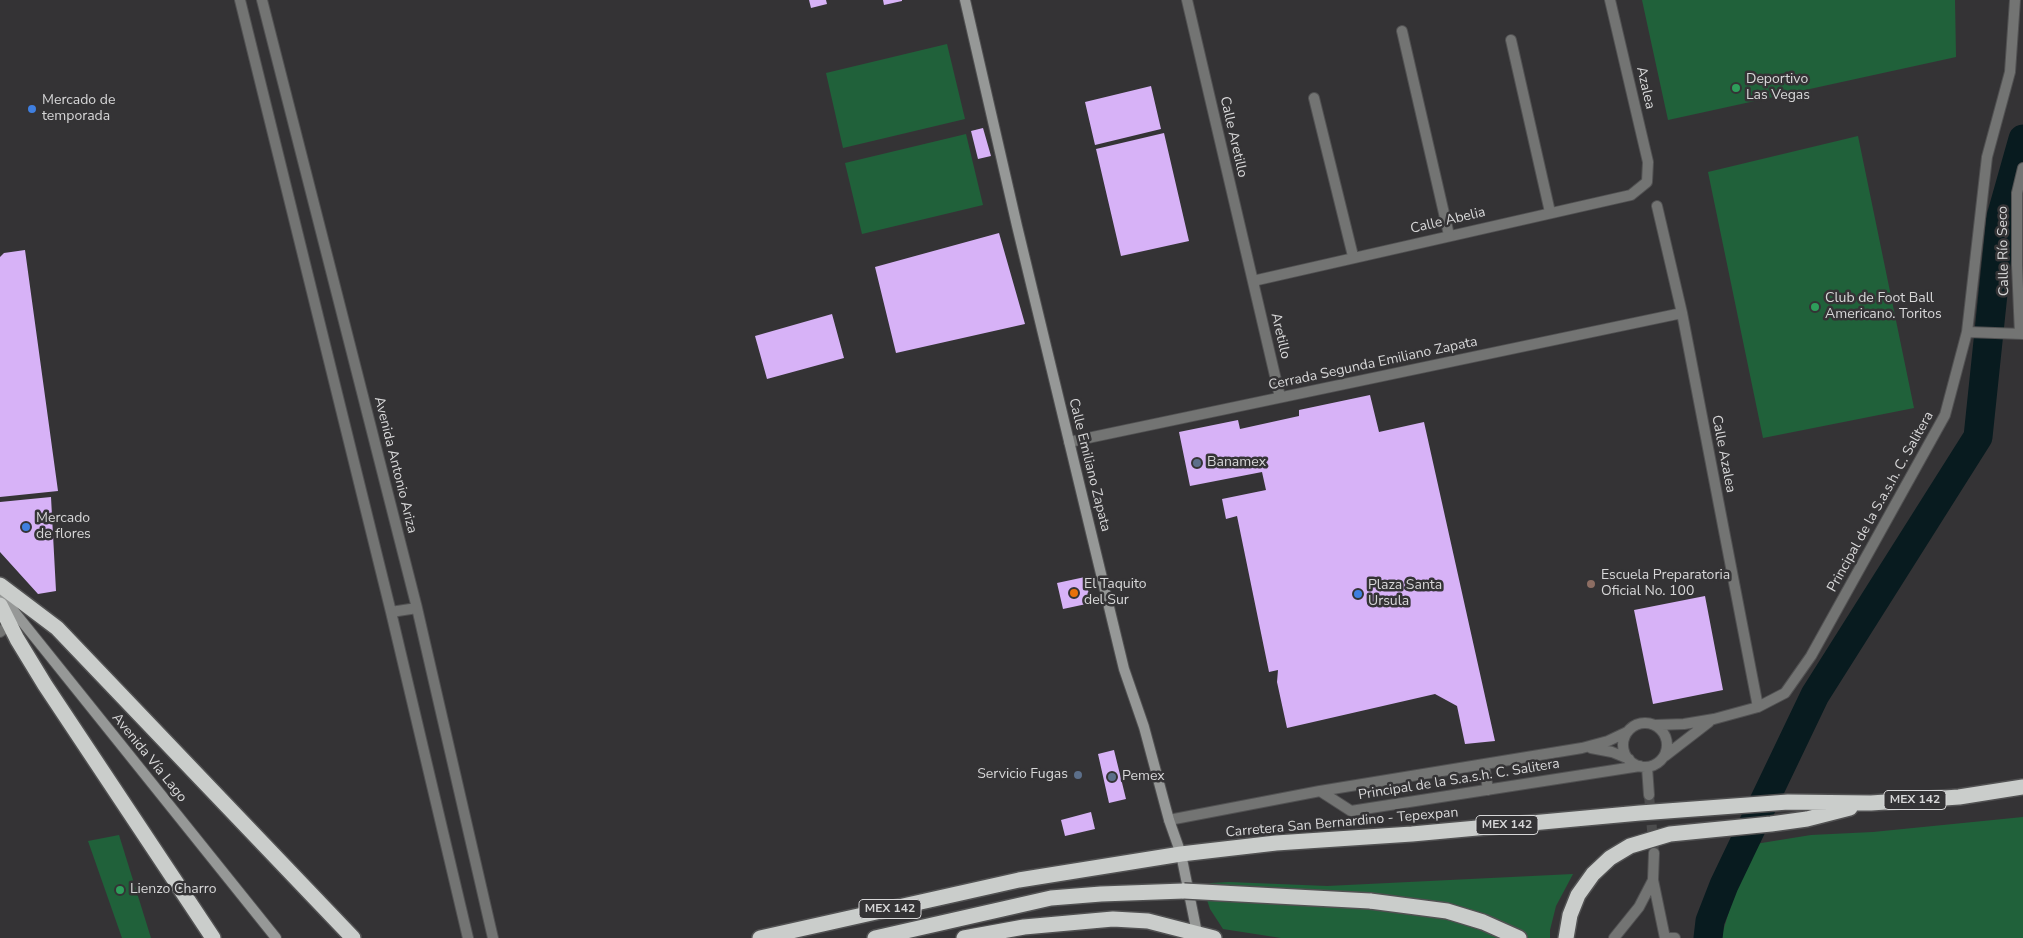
<!DOCTYPE html>
<meta charset="utf-8">
<style>
body{margin:0}
canvas{display:block;background:#343335}
</style>
<canvas width="2023" height="938"></canvas>
<script>
const g = document.querySelector('canvas').getContext('2d');
g.lineJoin = 'round';
function fill(path, color) { g.fillStyle = color; g.fill(path, 'evenodd'); }
const poly = rows => new Path2D(rows.map(r => 'M' + r).join(''));
function stroke(path, color, width, dash) { g.strokeStyle = color; g.lineWidth = width; g.lineCap = dash ? 'butt' : 'round'; g.setLineDash(dash || []); g.stroke(path); }
function label(font, color, halo, rows, align = 'center') {
  g.font = font + ' "Nunito Sans",sans-serif'; g.lineWidth = 5; g.setLineDash([]); g.textBaseline = 'middle'; g.strokeStyle = halo; g.fillStyle = color; for (const [text, x, y, turn = 0] of rows) {
    g.save(); g.translate(x, y); g.rotate((+turn || 0) * Math.PI / 180); g.textAlign = isNaN(turn) ? turn : align; if (halo) g.strokeText(text, 0, 0); g.fillText(text, 0, 0); g.restore();
  }
}
const green = poly([
 [1642,0,1955,0,1956,57,1668,120],
 [947,44,965,119,843,148,826,73],
 [966,134,983,205,862,234,845,163],
 [1858,136,1914,408,1763,438,1708,172],
 [2023,817,2023,938,1721,938,1749,845,1811,835,1873,832],
 [119,835,151,938,122,938,88,841],
 [1573,874,1556,906,1550,930,1550,938,1281,938,1223,929,1210,909,1203,888,1211,883,1229,882,1327,886]
]);
const river = poly([
 [1708,938,1710,921,1724,885,1815,695,1978,437,2001,217,2023,139]
]);
const building = poly([
 [809,0,826,0,827,4,811,8],
 [883,0,902,0,902,1,884,5],
 [1151,86,1161,129,1095,145,1085,102],
 [983,128,991,156,978,159,971,131],
 [1164,133,1189,241,1121,256,1096,149],
 [999,233,1025,324,896,353,875,267],
 [25,250,58,491,0,497,0,257,4,253],
 [832,314,844,358,767,379,755,336],
 [1370,395,1379,432,1424,422,1495,741,1465,744,1457,706,1435,694,1287,728,1277,682,1278,670,1269,672,1237,516,1226,519,1222,499,1266,490,1262,472,1190,486,1179,432,1238,420,1240,429,1299,416,1299,410],
 [51,497,56,591,38,594,0,552,0,502],
 [1085,577,1091,603,1063,609,1057,583],
 [1705,596,1723,690,1653,704,1634,610],
 [1114,750,1126,799,1109,803,1098,754],
 [1091,812,1095,829,1065,836,1061,820]
]);
const streetTunnel = poly([
 [1649,795,1654,853]
]);
const street = poly([
 [240,0,391,612,468,938],
 [262,0,417,608,493,938],
 [1187,0,1280,397],
 [1402,31,1449,235],
 [1511,40,1550,212],
 [1314,98,1353,256],
 [1657,206,1682,313,1758,707],
 [1253,281,1631,195,1647,182,1648,162,1610,0],
 [1967,332,2023,334],
 [2020,334,2017,265,2017,193,2023,168],
 [1069,442,1682,313],
 [391,612,417,608],
 [0,632,9,625],
 '1623 745a22 22 0 1 1 44 0a22 22 0 1 1-44 0Z',
 [1655,725,1684,724,1714,719,1758,707,1785,693,1811,656,1945,415,1967,332,1987,157,2010,72,2015,0],
 [1591,748,1612,752,1629,759],
 [1665,756,1709,722],
 [1484,764,1488,790],
 [1647,767,1649,795],
 [1320,791,1582,748,1608,741,1627,732],
 [1169,820,1320,791,1351,811,1640,766],
 [1654,853,1653,880,1665,938],
 [1614,938,1639,907,1653,880],
 [1670,938,1675,938]
]);
const secondary = poly([
 [965,0,1017,226,1124,669,1144,727,1169,820,1181,854,1197,933],
 [0,594,276,938]
]);
const highway = poly([
 [0,585,57,628,353,938],
 [0,605,17,639,45,685,213,938],
 [1370,901,1447,911,1483,922,1519,938],
 [760,938,1019,880,1181,854,1276,843,1412,834,1640,813,1788,802,1871,803,1959,797,2023,787],
 [875,938,1051,898,1101,894,1184,891],
 [964,938,1024,927,1113,919,1148,921,1214,938],
 [1566,938,1570,915,1578,895,1593,874,1610,858,1630,846,1670,834,1771,824,1807,819,1850,808]
]);
const highwayBridge = poly([
 [1184,891,1370,901]
]);
const markers = [
 [1736,88,5,"#2e9e5b"],
 [32,109,5,"#3f7fe0"],
 [1815,307,5,"#2e9e5b"],
 [1197,463,5,"#5c6f8a"],
 [26,527,5,"#3f7fe0"],
 [1591,584,5,"#8d6e63"],
 [1074,593,5,"#e8710a"],
 [1358,594,5,"#3f7fe0"],
 [1078,775,5,"#5c6f8a"],
 [1112,777,5,"#5c6f8a"],
 [120,890,5,"#2e9e5b"]
];
const shields = [
 [1915,800,62],
 [1507,825,62],
 [890,909,62]
];
const shieldNames = [
 ["MEX 142",1915,800],
 ["MEX 142",1507,825],
 ["MEX 142",890,909]
];
const poiNames = [
 ["Deportivo",1746,80],
 ["Las Vegas",1746,96],
 ["Mercado de",42,101],
 ["temporada",42,117],
 ["Club de Foot Ball",1825,299],
 ["Americano. Toritos",1825,315],
 ["Banamex",1207,463],
 ["Mercado",36,519],
 ["de flores",36,535],
 ["Escuela Preparatoria",1601,576],
 ["Oficial No. 100",1601,592],
 ["El Taquito",1084,585],
 ["del Sur",1084,601],
 ["Plaza Santa",1368,586],
 ["Ursula",1368,602],
 ["Servicio Fugas",1068,775,"right"],
 ["Pemex",1122,777],
 ["Lienzo Charro",130,890]
];
const streetNames = [
 ["Azalea",1645,88,77],
 ["Calle Aretillo",1233,137,77],
 ["Calle Abelia",1448,221,-13],
 ["Calle Río Seco",2004,251,-91],
 ["Aretillo",1280,336,77],
 ["Cerrada Segunda Emiliano Zapata",1373,364,-12],
 ["Calle Azalea",1723,454,79],
 ["Avenida Antonio Ariza",395,465,76],
 ["Calle Emiliano Zapata",1089,465,76],
 ["Principal de la S.a.s.h. C. Salitera",1881,502,-61],
 ["Avenida Vía Lago",149,758,51],
 ["Principal de la S.a.s.h. C. Salitera",1459,780,-9],
 ["Carretera San Bernardino - Tepexpan",1342,823,-5]
];
fill(green, '#20613a');
stroke(river, '#081b1f', 29);
fill(building, '#d7b2f7');
stroke(streetTunnel, '#4c4c4d', 10, [10, 5]);
stroke(street, '#515152', 12);
stroke(secondary, '#515152', 12);
stroke(highway, '#515152', 18);
stroke(street, '#737473', 10);
stroke(secondary, '#969897', 10);
stroke(highway, '#cacdcb', 15);
stroke(highwayBridge, '#515152', 18, []);
stroke(highwayBridge, '#cacdcb', 15);
for (const [x, y, r, color] of markers) { const dot = new Path2D(); dot.arc(x, y, r, 0, 2 * Math.PI); g.fillStyle = color; g.fill(dot); stroke(dot, '#343335', 2); }
for (const [x, y, w] of shields) { const box = new Path2D(); box.roundRect(x - w / 2, y - 9.5, w, 19, 4); g.fillStyle = '#343335'; g.fill(box); stroke(box, '#d7d7d8', 1); }
label('bold 12px', '#d7d7d8', null, shieldNames);
label('14px', '#d7d7d8', '#343335', poiNames, 'left');
label('14px', '#d7d7d8', '#343335', streetNames);
</script>
